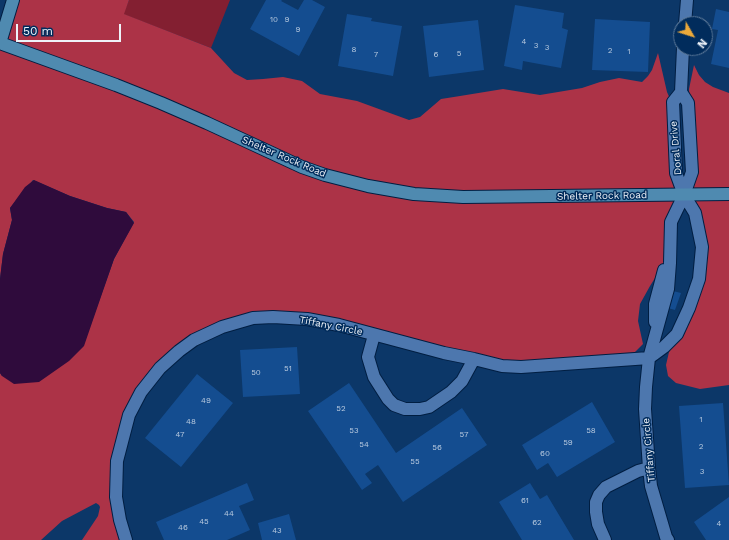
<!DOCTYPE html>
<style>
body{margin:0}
#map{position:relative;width:729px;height:540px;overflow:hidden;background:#0c3768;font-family:"Work Sans",sans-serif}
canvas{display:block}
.north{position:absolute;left:673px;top:16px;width:40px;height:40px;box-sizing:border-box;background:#012c5c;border:1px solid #607c9b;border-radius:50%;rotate:129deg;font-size:11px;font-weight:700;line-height:16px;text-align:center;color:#eef3f9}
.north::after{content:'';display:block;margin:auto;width:14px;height:18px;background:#eca93a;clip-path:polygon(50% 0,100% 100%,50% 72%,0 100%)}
.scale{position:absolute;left:16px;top:24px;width:105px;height:18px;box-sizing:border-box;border:2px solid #eef3f9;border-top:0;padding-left:5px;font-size:12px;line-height:14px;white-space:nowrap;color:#eef3f9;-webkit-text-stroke:3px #012c5c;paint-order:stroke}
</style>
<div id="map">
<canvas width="729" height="540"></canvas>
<div class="north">N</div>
<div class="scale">50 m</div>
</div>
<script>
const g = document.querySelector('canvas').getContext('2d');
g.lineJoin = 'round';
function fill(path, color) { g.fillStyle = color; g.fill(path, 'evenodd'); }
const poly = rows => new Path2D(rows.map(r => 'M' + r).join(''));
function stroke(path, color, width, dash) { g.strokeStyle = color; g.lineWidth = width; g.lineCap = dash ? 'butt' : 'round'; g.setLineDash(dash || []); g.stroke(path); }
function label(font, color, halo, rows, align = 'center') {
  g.font = font + ' "Work Sans",sans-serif'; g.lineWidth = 3; g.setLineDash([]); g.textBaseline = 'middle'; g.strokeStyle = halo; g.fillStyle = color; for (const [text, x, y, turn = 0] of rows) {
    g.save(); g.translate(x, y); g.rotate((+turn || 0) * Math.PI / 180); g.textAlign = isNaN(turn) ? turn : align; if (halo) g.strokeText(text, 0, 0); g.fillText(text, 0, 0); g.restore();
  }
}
const green = poly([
 [129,0,230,0,211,48,123,14]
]);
const forest = poly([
 [13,0,129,0,124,14,211,48,234,73,247,80,263,79,283,77,302,81,320,94,357,101,409,120,420,117,441,99,460,96,503,89,540,95,582,88,600,82,619,78,642,82,648,76,652,70,658,53,667,92,671,101,684,194,692,172,689,89,694,65,699,75,705,82,713,87,729,93,729,385,700,389,676,383,668,376,666,365,669,352,678,335,704,247,684,195,666,257,660,270,650,286,640,304,638,321,643,344,634,353,521,367,273,317,194,340,141,392,117,461,124,540,82,540,98,516,100,507,99,505,96,503,62,521,41,540,0,540,0,373,2,376,83,346,114,259,134,222,126,212,107,208,70,196,33,180,10,208,12,220,3,254,0,279,0,43]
]);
const water = poly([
 [34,180,70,196,107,208,126,212,134,223,114,259,84,346,69,361,39,382,14,384,2,376,0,373,0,279,3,254,12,220,10,208,25,187]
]);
const building = poly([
 [266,0,282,0,281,1,298,10,304,0,312,0,325,7,299,56,250,29],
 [515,5,564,13,562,28,568,30,561,68,523,61,522,70,504,66],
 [716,9,729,12,729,68,711,64,718,30,712,29],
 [347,14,372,18,371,21,402,26,393,76,338,66],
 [595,19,650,22,648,72,592,70],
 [478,20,484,70,429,77,423,26],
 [673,291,681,293,675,310,668,308],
 [297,347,300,394,243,397,240,350],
 [197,374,233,403,181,467,145,438],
 [349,383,396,453,462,408,487,445,403,502,378,465,365,474,372,483,362,490,308,411],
 [592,402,615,442,557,477,548,463,537,470,522,445],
 [723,403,729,485,685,488,679,406],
 [247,483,254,500,239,506,250,530,227,540,164,540,156,522],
 [530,483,540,499,547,495,574,540,522,540,499,502],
 [729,497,729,540,706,540,694,522],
 [289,514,296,540,262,540,258,523]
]);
const street = poly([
 [685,24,687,0],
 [683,48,681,92,673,102,676,173,684,195],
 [681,92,688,103,692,172,684,195],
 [684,195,695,213,702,247,699,279,689,308,677,334,664,347,649,358,668,289,670,263,671,222,684,195],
 [655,322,655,304,664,270],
 [374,335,368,357,374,377,388,399,394,405,405,409,420,409,429,407,451,392,462,381,474,359],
 [126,540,120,520,116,497,117,461,129,415,141,392,160,368,179,351,194,340,222,327,253,318,273,317,307,319,339,325,444,353,474,359,502,366,521,367,649,358,646,387,645,409,649,468,651,486,666,537,668,540],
 [605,540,598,524,596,512,596,502,599,495,606,487,638,471,649,468]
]);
const secondary = poly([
 [0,43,116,85,161,103,207,123,302,167,325,175,368,186,414,194,463,197,729,194],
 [0,43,13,0]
]);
const numberNames = [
 ["10",274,20],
 ["9",287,20],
 ["9",298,30],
 ["4",524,42],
 ["3",536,46],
 ["3",547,48],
 ["8",354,50],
 ["2",610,51],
 ["1",629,52],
 ["5",459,54],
 ["7",376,55],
 ["6",436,55],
 ["51",288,369],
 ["50",256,373],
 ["49",206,401],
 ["52",341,409],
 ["1",701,420],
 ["48",191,422],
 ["53",354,431],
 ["58",591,431],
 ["47",180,435],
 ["57",464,435],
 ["59",568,443],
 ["54",364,445],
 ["2",701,447],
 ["56",437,448],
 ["60",545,454],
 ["55",415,462],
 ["3",702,472],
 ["61",525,501],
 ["44",229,514],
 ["45",204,522],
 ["62",537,523],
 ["4",719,524],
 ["46",183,528],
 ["43",277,531]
];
const streetNames = [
 ["Doral Drive",676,148,-95],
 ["Shelter Rock Road",284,157,23],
 ["Shelter Rock Road",602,196,-1],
 ["Tiffany Circle",331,326,11],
 ["Tiffany Circle",649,450,-95]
];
fill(green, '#831f31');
fill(forest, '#ac3347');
fill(water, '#2f0b3c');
fill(building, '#144d90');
stroke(street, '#001e42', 14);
stroke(secondary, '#001e42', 14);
stroke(street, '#4d77ae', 12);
stroke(secondary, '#4f8ab0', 12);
label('8px', '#b8cadf', null, numberNames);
label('10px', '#eef3f9', '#012c5c', streetNames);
</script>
